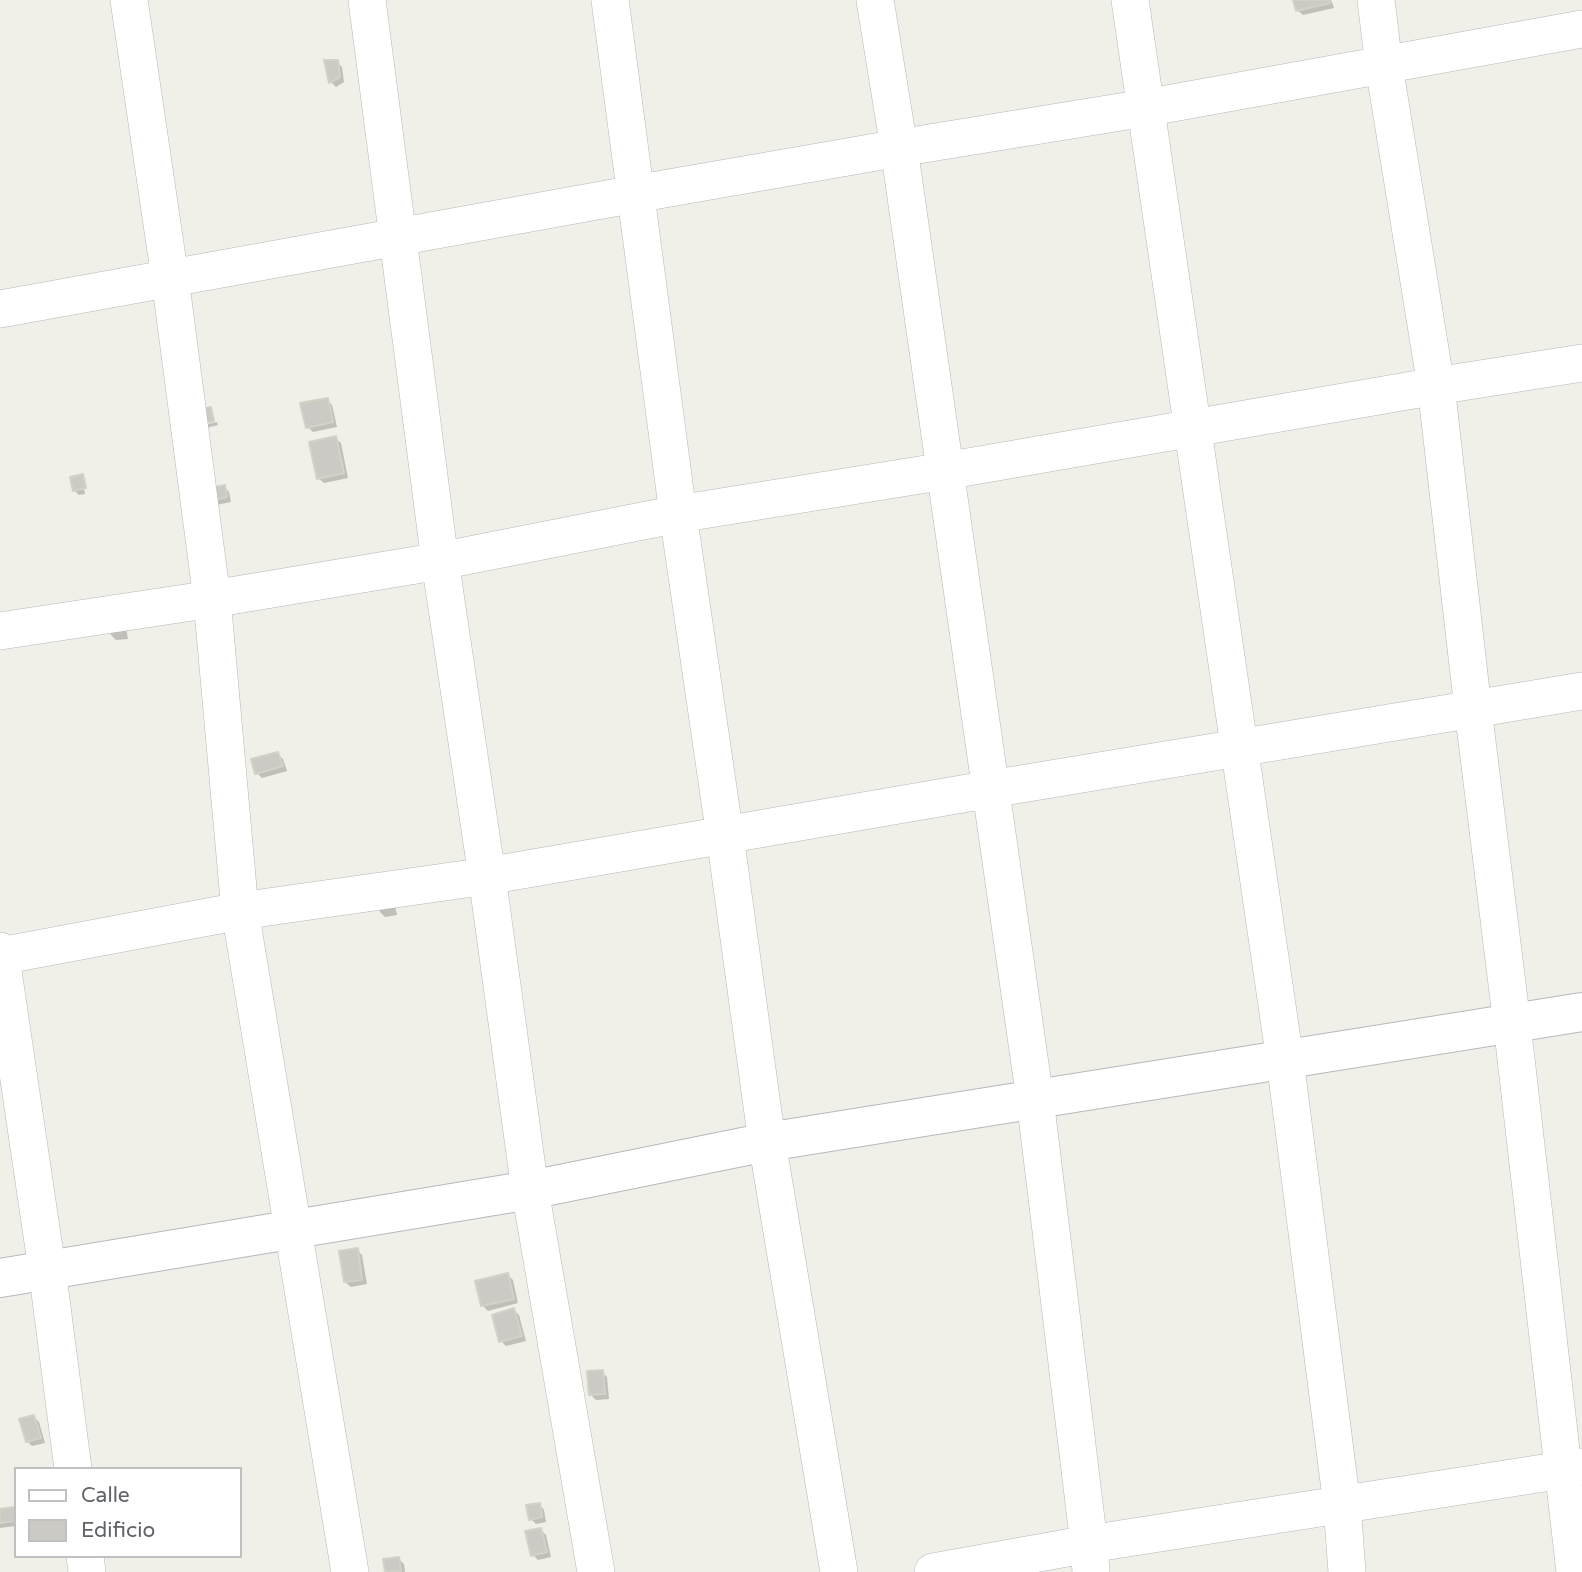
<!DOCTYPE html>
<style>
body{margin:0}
#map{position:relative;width:1582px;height:1572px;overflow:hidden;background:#f0efe8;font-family:"Varela Round",sans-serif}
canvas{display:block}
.legend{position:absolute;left:14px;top:1467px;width:228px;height:91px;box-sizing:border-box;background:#fff;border:2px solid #bfc0c2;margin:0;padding:9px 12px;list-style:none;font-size:21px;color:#5f6267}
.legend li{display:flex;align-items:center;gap:14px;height:35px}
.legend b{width:35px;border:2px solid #bfc0c2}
</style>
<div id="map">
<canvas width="1582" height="1572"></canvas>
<ul class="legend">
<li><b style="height:9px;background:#fff"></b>Calle</li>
<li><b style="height:19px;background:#cccac4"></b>Edificio</li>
</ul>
</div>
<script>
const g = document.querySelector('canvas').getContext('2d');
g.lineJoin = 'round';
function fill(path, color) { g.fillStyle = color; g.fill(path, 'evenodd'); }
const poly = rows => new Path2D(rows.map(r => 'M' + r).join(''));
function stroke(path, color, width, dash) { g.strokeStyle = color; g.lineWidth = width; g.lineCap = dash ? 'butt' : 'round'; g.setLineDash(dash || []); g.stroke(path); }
const shadow = poly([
 [1294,0,1331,0,1334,8,1303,15,1297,10],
 [326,62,337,62,342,67,344,82,336,87,331,82],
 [327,399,332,405,337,427,313,432,308,427],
 [217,422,218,425,198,430,195,427],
 [335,438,341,443,348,478,324,483,318,478],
 [82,476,86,479,82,479,85,494,79,495,74,490],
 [224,487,229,492,231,502,216,505,211,500],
 [109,623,126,627,128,639,116,640,111,635],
 [277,754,283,759,287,771,262,778,257,773],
 [377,898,394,901,397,915,385,917,380,912],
 [357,1250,362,1255,367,1284,351,1287,345,1282],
 [508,1275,513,1280,518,1303,488,1311,483,1306],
 [514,1310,519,1315,526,1341,506,1346,501,1341],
 [602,1372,607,1377,609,1399,596,1400,591,1395],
 [34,1417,39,1422,45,1443,32,1446,27,1441],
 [539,1504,544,1510,546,1522,536,1524,531,1519],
 [14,1509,16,1511,16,1526,0,1528,0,1511],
 [541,1530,546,1535,551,1557,538,1560,533,1555],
 [399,1559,404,1564,405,1572,386,1572,385,1561]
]);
const building = poly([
 [1293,0,1329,0,1330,3,1296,11,1293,0],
 [324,60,338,60,340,77,329,83,324,60],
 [328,398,333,422,306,428,300,403,328,398],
 [211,407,214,421,191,426,188,412,211,407],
 [336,436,344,473,317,479,309,442,336,436],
 [83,474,86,488,73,491,70,477,83,474],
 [225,485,227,497,210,501,207,489,225,485],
 [278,752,283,766,255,774,251,759,278,752],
 [358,1248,362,1280,344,1282,339,1251,358,1248],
 [508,1273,514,1299,481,1306,475,1281,508,1273],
 [514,1308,522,1336,499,1342,492,1315,514,1308],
 [603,1370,605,1394,589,1395,587,1371,603,1370],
 [34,1415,41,1438,26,1442,19,1419,34,1415],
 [540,1503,542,1517,529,1520,526,1505,540,1503],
 [14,1507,16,1521,0,1523,0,1509,14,1507],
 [541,1528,547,1552,531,1556,525,1531,541,1528],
 [399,1557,401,1571,385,1572,383,1559,399,1557]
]);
const street = poly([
 [129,0,170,278,212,599,240,911,350,1572],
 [367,0,440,561,487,876,530,1190,596,1572],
 [610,0,678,514,725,836,767,1142,839,1572],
 [875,0,899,148,1035,1099,1089,1544,1091,1572],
 [1130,0,1285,1060,1342,1505,1347,1572],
 [1376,0,1384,66,1436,386,1473,709,1512,1024,1575,1572],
 [0,309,635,194,899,148,1145,108,1582,29],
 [0,631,212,599,440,561,678,514,945,471,1436,386,1582,363],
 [0,951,47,1269,73,1469],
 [0,956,240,911,487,876,991,789,1582,691],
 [85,1556,87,1572],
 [933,1572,1089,1544,1582,1467]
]);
const secondary = poly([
 [0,1278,530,1190,767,1142,1582,1012]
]);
fill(shadow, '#0003');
fill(building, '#cccac4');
stroke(building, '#d4d1c6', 2);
stroke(street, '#b5b7bb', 38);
stroke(secondary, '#b6b9be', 40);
stroke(street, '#fff', 37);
stroke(secondary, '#fff', 38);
</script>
